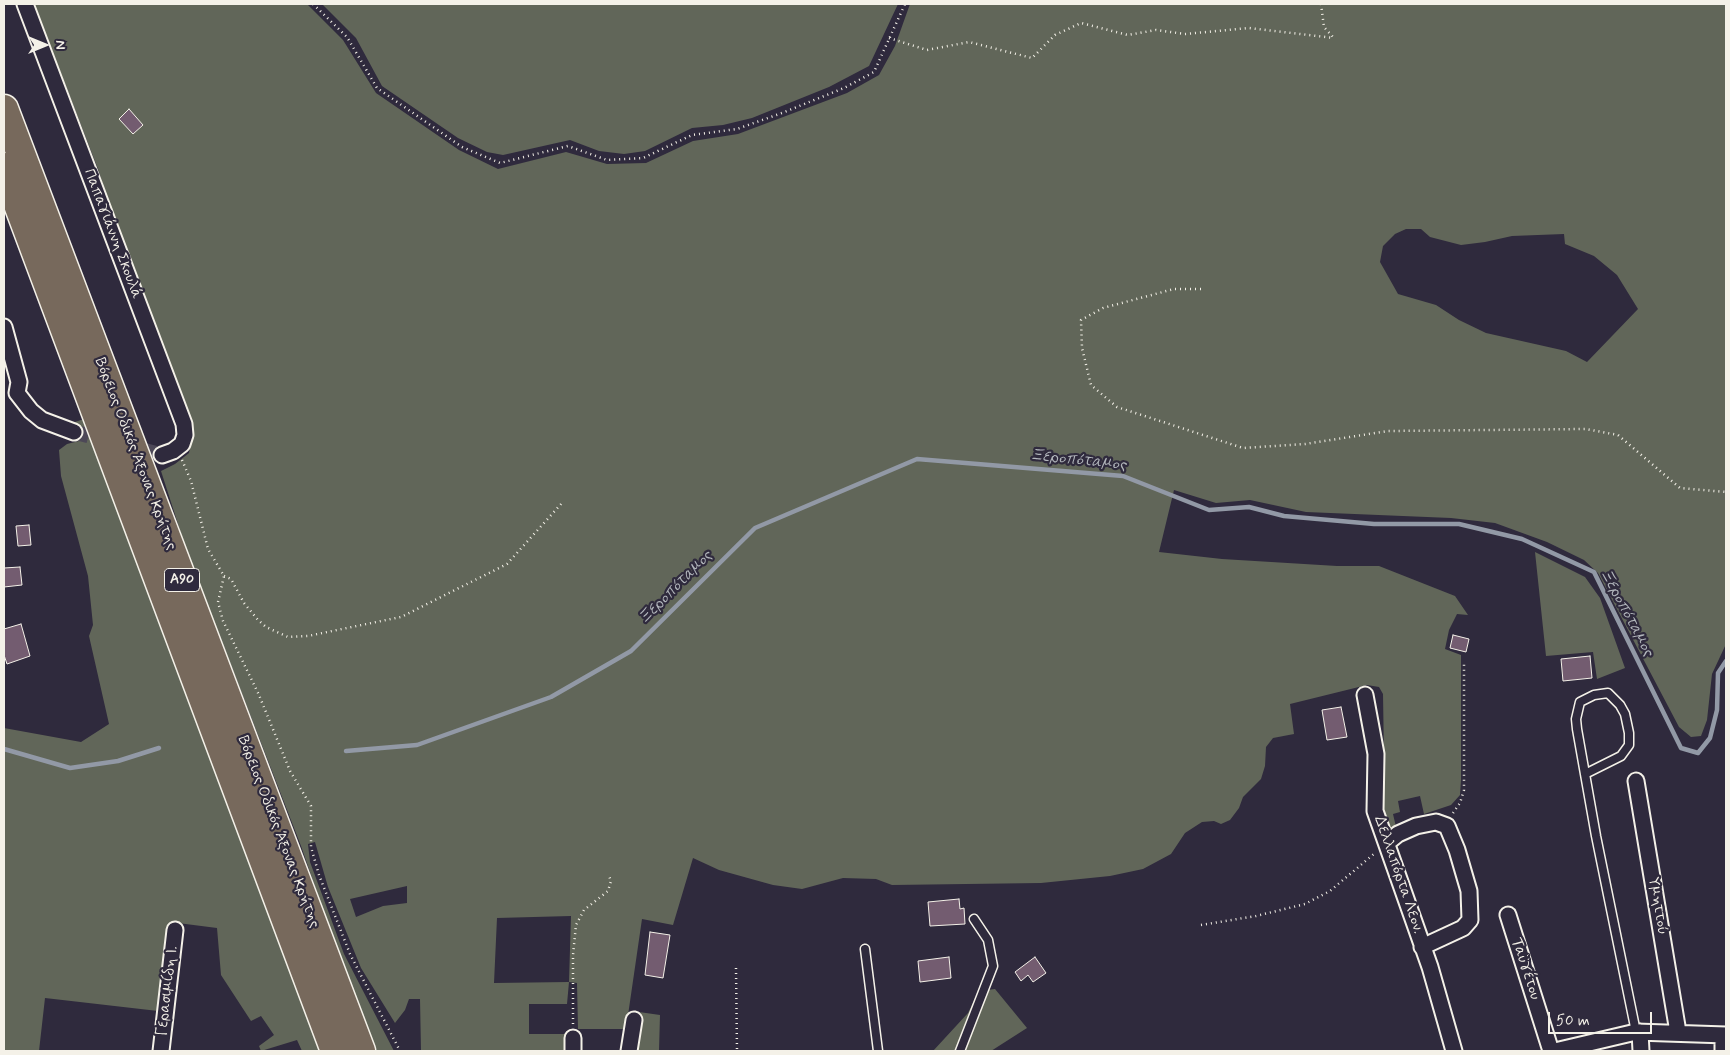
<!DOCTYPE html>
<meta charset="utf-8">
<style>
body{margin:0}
#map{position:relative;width:1730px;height:1055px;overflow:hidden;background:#2f2a3d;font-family:Mynerve,sans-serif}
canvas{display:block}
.frame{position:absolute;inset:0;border:5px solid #f4f1e8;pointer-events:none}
.north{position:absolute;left:20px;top:20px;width:50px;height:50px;-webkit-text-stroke:4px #2f2a3d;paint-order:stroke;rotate:90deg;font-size:14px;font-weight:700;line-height:20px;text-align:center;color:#f4f1e8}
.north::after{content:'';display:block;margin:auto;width:18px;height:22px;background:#f4f1e8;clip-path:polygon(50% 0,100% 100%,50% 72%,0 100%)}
.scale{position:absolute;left:1548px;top:1012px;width:104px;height:22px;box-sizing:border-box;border:2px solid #f4f1e8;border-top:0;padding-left:6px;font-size:15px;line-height:18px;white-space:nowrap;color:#f4f1e8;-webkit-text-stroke:4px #2f2a3d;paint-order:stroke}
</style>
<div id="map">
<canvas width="1730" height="1055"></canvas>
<div class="frame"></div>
<div class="north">N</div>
<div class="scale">50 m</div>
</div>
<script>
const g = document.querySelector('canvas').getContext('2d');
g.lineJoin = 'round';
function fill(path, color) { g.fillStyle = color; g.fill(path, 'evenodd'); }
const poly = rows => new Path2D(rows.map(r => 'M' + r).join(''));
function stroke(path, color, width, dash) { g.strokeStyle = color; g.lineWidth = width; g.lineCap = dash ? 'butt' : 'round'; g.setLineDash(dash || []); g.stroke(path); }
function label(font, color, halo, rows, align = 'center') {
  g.font = font + ' Mynerve,sans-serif'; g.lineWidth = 4.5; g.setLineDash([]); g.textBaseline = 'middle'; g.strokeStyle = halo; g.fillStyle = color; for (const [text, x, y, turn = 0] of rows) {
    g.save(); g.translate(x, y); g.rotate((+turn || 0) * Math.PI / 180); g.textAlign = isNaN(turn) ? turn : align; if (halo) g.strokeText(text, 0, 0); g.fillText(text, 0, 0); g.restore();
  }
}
const green = poly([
 [34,4,307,4,343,40,376,93,459,150,498,169,566,152,607,164,646,163,693,141,738,134,847,93,879,75,895,46,910,4,1726,4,1726,644,1712,674,1707,720,1701,736,1691,737,1679,727,1598,573,1584,560,1547,542,1495,523,1451,518,1306,512,1250,500,1216,503,1174,490,1159,552,1222,559,1337,566,1379,566,1455,596,1468,615,1457,614,1449,630,1445,649,1461,655,1461,780,1460,795,1451,805,1424,814,1420,796,1398,801,1400,812,1393,814,1396,827,1388,831,1383,816,1380,788,1384,758,1383,694,1379,687,1367,685,1290,704,1294,734,1273,738,1266,747,1265,766,1261,779,1243,797,1239,808,1230,820,1221,824,1214,821,1202,822,1185,833,1171,854,1143,869,1110,876,1041,883,892,885,876,879,843,878,802,889,773,885,719,870,693,858,673,925,642,919,626,1029,578,1029,577,983,569,982,567,1004,529,1004,529,1034,567,1034,567,1051,421,1051,420,999,409,999,405,1010,395,1023,361,968,328,887,315,842,308,844,310,862,344,954,394,1051,372,1051,301,846,186,549,161,471,175,464,189,453,192,434,179,390,134,281,98,169],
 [1406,229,1421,229,1430,237,1461,245,1485,242,1512,236,1564,234,1565,244,1594,256,1617,275,1638,309,1587,362,1566,351,1486,333,1459,320,1436,305,1398,294,1380,262,1383,246,1395,234],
 [407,886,407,903,383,906,356,917,350,899],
 [571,916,569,982,494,983,497,918],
 [322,4,898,4,869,66,829,87,752,118,723,125,692,128,645,151,624,154,599,151,570,140,503,155,487,152,458,138,382,86,356,38],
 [87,418,239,824,319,1051,302,1051,297,1040,261,1051,259,1046,274,1035,261,1016,251,1021,221,975,217,928,170,922,158,1011,45,998,39,1051,4,1051,4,728,81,742,109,724,89,636,93,625,88,576,61,476,59,450,67,444,79,441,72,423],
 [1535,552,1585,577,1600,598,1625,668,1597,679,1593,652,1546,656],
 [995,989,1027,1028,991,1051,933,1051,968,1013,979,991],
 [639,1012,660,1015,659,1051,634,1051]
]);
const stream = poly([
 [4,749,70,768,118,761,159,748],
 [346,751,417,745,551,697,631,651,755,528,917,459,1123,476,1209,510,1249,507,1284,516,1374,524,1459,524,1522,539,1594,572,1681,748,1698,753,1710,738,1717,710,1718,673,1726,661]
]);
const building = poly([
 [129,109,143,125,133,134,119,119,129,109],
 [29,525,31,545,18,546,16,526,29,525],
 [20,567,22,585,4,587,4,568,20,567],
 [21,624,30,656,7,664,4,655,4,629,21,624],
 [1453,635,1469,639,1466,652,1450,648,1453,635],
 [1590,656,1592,678,1563,681,1561,659,1590,656],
 [1341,707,1347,737,1327,740,1322,710,1341,707],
 [959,899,960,909,964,908,965,924,930,926,928,902,959,899],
 [650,932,670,935,663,978,645,975,650,932],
 [949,957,951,978,920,982,918,961,949,957],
 [1035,957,1046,973,1033,982,1028,975,1021,981,1015,972,1035,957]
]);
const streetTunnel = poly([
 [74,432,162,455]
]);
const path = poly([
 [313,4,347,37,377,88,462,147,500,163,568,146,607,160,643,158,692,135,737,129,782,113,844,88,874,72,905,4],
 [1321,4,1324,27,1333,37],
 [889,38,927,50,969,42,1032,58,1055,35,1081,23,1128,35,1156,30,1185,34,1249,28,1334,38],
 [1201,289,1174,289,1103,308,1081,320,1082,348,1091,385,1117,407,1243,448,1305,444,1388,431,1586,429,1618,435,1680,488,1726,492],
 [182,460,191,481,208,549,224,576,218,602,223,621,259,695,290,771,311,806,311,847,319,875,350,954,400,1051],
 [224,576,231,579,244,603,258,620,266,627,288,637,308,636,401,617,507,564,562,503],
 [1453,813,1460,803,1464,790,1464,661],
 [1201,925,1256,916,1305,904,1330,891,1375,853],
 [736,968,737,1051],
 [573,1024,573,955,576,925,584,910,608,891,611,881,609,876]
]);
const lane = poly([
 [1585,774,1621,756,1629,745,1629,733,1625,714,1620,705,1608,693,1594,695,1580,702,1576,719,1577,729,1596,836,1636,1032],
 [865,949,878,1051],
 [960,1051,993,966,988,940,974,919]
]);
const street = poly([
 [25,4,184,424,185,435,182,444,173,451,162,455],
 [4,327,19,382,17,393],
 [17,393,31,411,42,420,74,432],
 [1365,695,1376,754,1375,811,1430,967,1454,1051],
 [1636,781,1678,1032],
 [1387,843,1398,834,1416,826,1436,822,1447,826,1457,850,1469,891,1470,920,1463,928,1422,947],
 [1508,915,1551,1051],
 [1640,1032,1641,1051],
 [1723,1035,1723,1051],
 [161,1051,175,930],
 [573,1051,573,1038],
 [629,1051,634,1020],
 [1555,1051,1636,1032,1726,1035]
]);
const highway = poly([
 [4,109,361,1051],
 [4,167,335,1051]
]);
const shields = [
 [182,580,35]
];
const shieldNames = [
 ["Α90",182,580]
];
const streetNames = [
 ["Παπαγιάννη Σκουλά",112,234,69],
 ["Βόρειος Οδικός Άξονας Κρήτης",135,454,69],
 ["Βόρειος Οδικός Άξονας Κρήτης",278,832,69],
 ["Δελλαπόρτα Λεον.",1398,875,71],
 ["Υμηττού",1657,906,80],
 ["Ταϋγέτου",1525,969,72],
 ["Γερασιμίδη Ι.",168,991,-83]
];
const waterNames = [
 ["Ξεροπόταμος",1078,461,6],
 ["Ξεροπόταμος",676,588,-45],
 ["Ξεροπόταμος",1626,613,62]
];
fill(green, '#616659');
stroke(stream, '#9299a6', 4.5);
fill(building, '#735c70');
stroke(building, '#f4f1e8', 1);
stroke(streetTunnel, '#4d4857', 15, [15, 8]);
stroke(lane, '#f4f1e8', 11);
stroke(street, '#f4f1e8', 19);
stroke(highway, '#f4f1e8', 31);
stroke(path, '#f4f1e8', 2.5, [1, 4]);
stroke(lane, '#2f2a3d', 8);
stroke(street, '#2f2a3d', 15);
stroke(highway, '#77695c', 28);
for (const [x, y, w] of shields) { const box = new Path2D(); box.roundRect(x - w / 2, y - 11.5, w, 23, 4); g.fillStyle = '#2f2a3d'; g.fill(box); stroke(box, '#f4f1e8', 1); }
label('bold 14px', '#f4f1e8', null, shieldNames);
label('15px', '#f4f1e8', '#2f2a3d', streetNames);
label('italic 16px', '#b2b6bc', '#2f2a3d', waterNames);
</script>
